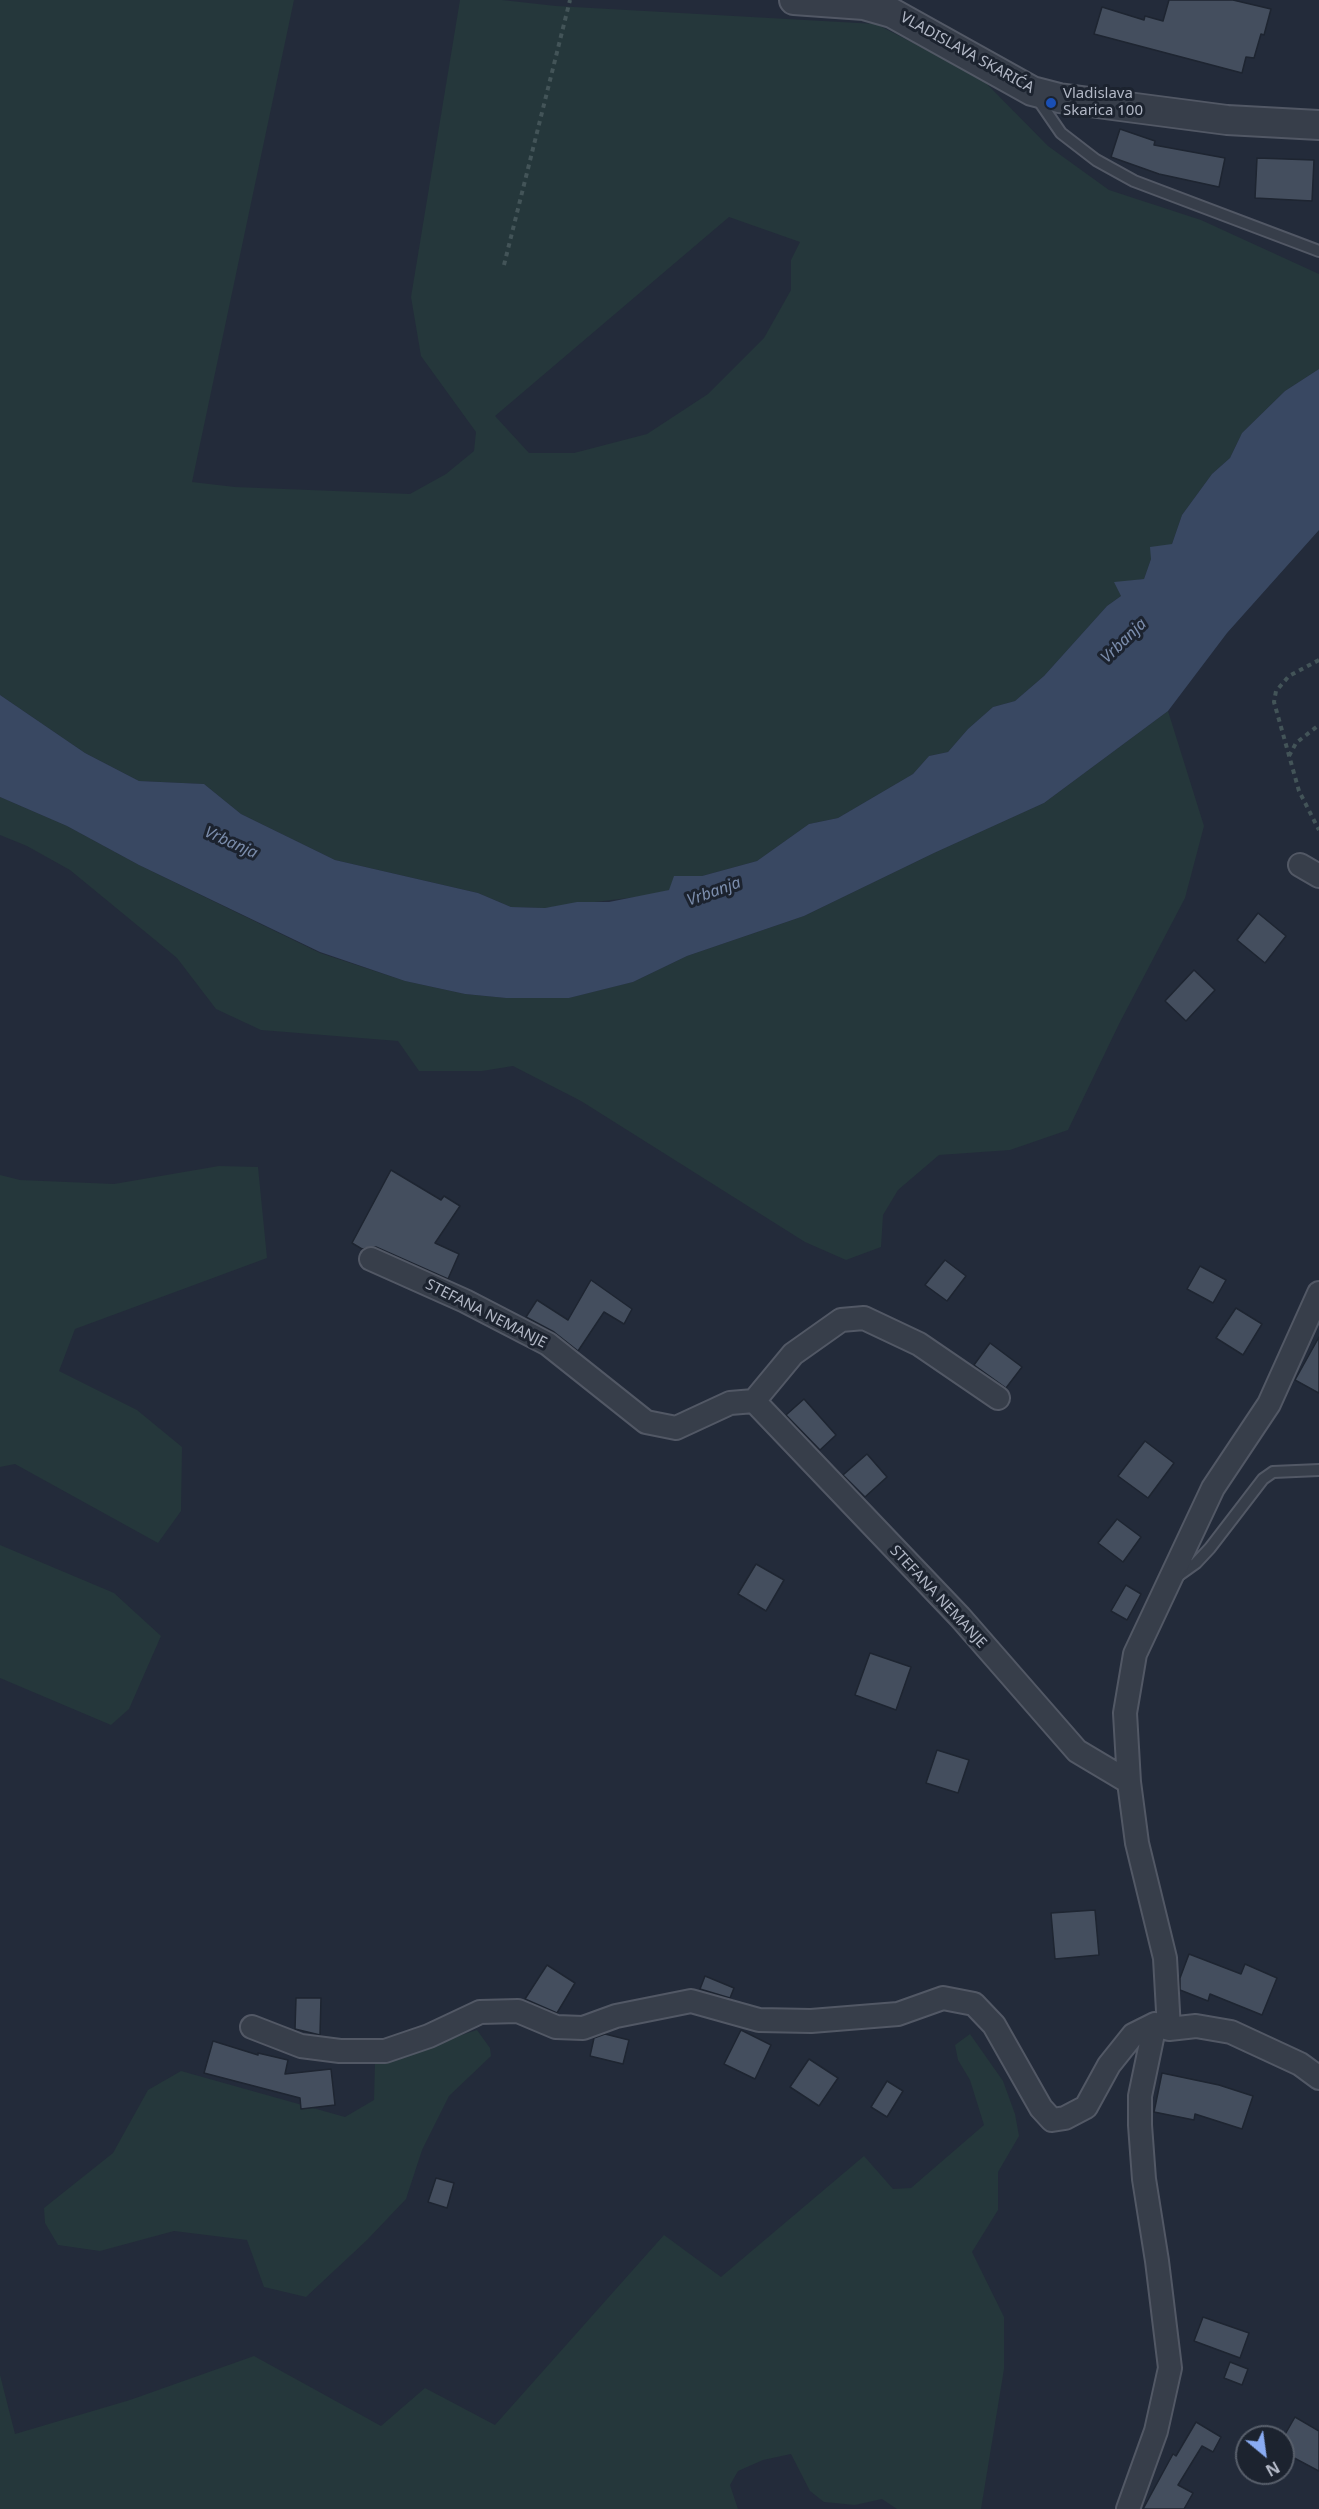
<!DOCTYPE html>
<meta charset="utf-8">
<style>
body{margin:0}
#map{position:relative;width:1319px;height:2509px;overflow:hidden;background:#232b3a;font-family:"Noto Sans",sans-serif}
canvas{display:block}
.north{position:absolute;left:1235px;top:2425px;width:60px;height:60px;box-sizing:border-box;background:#1c232f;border:2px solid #585f6b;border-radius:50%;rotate:151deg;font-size:16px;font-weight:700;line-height:24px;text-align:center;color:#b2b8c6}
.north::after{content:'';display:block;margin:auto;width:21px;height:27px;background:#8aacf3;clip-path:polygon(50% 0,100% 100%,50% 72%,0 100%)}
</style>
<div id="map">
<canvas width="1319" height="2509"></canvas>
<div class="north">N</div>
</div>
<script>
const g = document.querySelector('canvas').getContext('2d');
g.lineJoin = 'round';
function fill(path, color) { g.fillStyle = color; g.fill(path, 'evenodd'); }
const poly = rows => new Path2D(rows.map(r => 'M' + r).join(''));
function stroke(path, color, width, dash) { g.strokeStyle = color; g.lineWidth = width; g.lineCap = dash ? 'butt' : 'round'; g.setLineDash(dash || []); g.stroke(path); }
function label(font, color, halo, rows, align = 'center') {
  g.font = font + ' "Noto Sans",sans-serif'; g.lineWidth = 6; g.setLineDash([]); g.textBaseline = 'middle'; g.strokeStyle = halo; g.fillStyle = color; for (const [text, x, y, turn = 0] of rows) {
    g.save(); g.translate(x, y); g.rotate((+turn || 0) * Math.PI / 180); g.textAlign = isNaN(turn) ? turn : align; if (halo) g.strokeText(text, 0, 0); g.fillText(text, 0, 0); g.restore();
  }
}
const green = poly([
 [0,0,294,0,192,482,235,487,410,494,446,474,474,451,476,432,421,356,411,297,460,0,502,0,556,6,876,24,980,77,1048,146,1109,190,1201,220,1319,274,1319,369,1285,391,1242,433,1230,458,1212,474,1182,515,1172,544,1151,559,1144,579,1115,583,1121,596,1107,606,1044,676,1015,701,993,707,968,729,948,752,929,756,913,774,838,818,809,824,757,861,702,876,675,876,670,890,645,896,545,908,511,907,478,893,335,860,241,814,204,784,139,781,85,753,0,695],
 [729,217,800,242,791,260,791,290,764,338,708,394,647,434,574,453,529,453,495,416],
 [1168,711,1204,826,1185,898,1119,1024,1068,1130,1010,1150,939,1155,898,1190,883,1215,881,1247,846,1260,805,1242,581,1101,513,1066,482,1071,419,1071,398,1041,261,1030,216,1009,177,958,70,870,27,846,0,835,0,797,67,826,139,865,320,953,405,981,465,994,506,998,569,998,633,982,687,956,804,916,934,853,1044,803],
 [219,1166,258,1167,267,1258,75,1329,59,1371,137,1410,182,1447,181,1511,158,1543,15,1464,0,1467,0,1175,20,1180,114,1184],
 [0,1545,114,1593,161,1636,129,1709,111,1725,0,1678],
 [477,2030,490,2048,491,2056,449,2096,422,2150,406,2199,367,2240,306,2297,264,2287,247,2240,174,2231,100,2251,58,2245,45,2223,44,2208,113,2153,148,2090,181,2071,345,2117,374,2100,375,2063],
 [970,2034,1003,2081,1015,2114,1019,2136,998,2172,998,2210,972,2252,1004,2317,1004,2369,981,2509,897,2509,882,2499,855,2505,824,2502,810,2491,791,2454,763,2460,738,2471,730,2485,738,2509,0,2509,0,2375,15,2434,130,2400,254,2356,381,2426,425,2388,495,2425,664,2235,721,2277,864,2156,893,2189,911,2188,984,2125,970,2080,958,2060,955,2045]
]);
const water = poly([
 [1319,369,1319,530,1227,633,1168,711,1044,803,934,853,804,916,687,956,633,982,569,998,506,998,465,994,405,981,320,952,139,865,67,826,0,797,0,695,85,753,139,781,204,784,241,814,335,860,478,893,511,907,545,908,577,902,609,902,669,890,674,876,702,876,757,861,809,824,838,818,913,774,929,756,948,752,968,729,993,707,1015,701,1044,676,1107,606,1121,596,1114,582,1144,579,1151,559,1150,547,1172,544,1182,515,1212,474,1230,458,1242,433,1285,391]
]);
const building = poly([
 [1169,0,1233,0,1271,9,1264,35,1261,34,1254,58,1246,57,1242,73,1094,34,1102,7,1144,20,1145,16,1163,21,1169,0],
 [1120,129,1155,141,1154,145,1225,158,1219,187,1159,174,1111,157,1120,129],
 [1257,158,1314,160,1312,201,1255,198,1257,158],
 [1258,913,1286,936,1265,963,1237,940,1258,913],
 [1194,970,1215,990,1186,1021,1165,1001,1194,970],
 [391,1170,441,1200,444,1196,460,1206,435,1243,459,1254,448,1279,376,1247,362,1249,352,1243,391,1170],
 [945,1260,966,1276,947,1301,925,1285,945,1260],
 [1200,1266,1226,1280,1213,1303,1187,1289,1200,1266],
 [591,1280,632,1309,624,1324,604,1312,578,1351,554,1332,526,1317,537,1300,568,1320,591,1280],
 [1236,1308,1262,1324,1243,1355,1216,1338,1236,1308],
 [1319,1337,1319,1393,1295,1380,1319,1337],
 [990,1343,1022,1367,1006,1388,974,1365,990,1343],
 [804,1399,836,1435,820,1450,786,1415,804,1399],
 [1145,1441,1174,1463,1148,1498,1118,1476,1145,1441],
 [867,1454,887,1477,865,1497,843,1475,867,1454],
 [1117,1519,1141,1537,1123,1562,1098,1543,1117,1519],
 [756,1564,784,1580,766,1611,738,1594,756,1564],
 [1126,1585,1141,1594,1127,1620,1111,1611,1126,1585],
 [870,1653,911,1667,896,1710,855,1695,870,1653],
 [937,1750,969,1760,958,1793,926,1783,937,1750],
 [1095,1910,1099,1955,1055,1959,1051,1913,1095,1910],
 [1189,1954,1241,1974,1245,1964,1277,1978,1262,2015,1210,1994,1208,2001,1180,1990,1180,1978,1189,1954],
 [547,1965,575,1983,557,2013,525,1999,547,1965],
 [705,1976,734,1988,730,1998,700,1989,705,1976],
 [296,1998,321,1998,320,2035,295,2029,296,1998],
 [741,2030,771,2045,755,2079,724,2064,741,2030],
 [605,2034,629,2040,623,2064,590,2056,594,2038,605,2034],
 [213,2041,258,2055,258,2053,288,2060,285,2074,331,2069,335,2105,301,2109,300,2098,204,2073,213,2041],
 [809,2059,838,2078,819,2106,790,2087,809,2059],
 [1162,2073,1219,2085,1253,2096,1242,2129,1195,2114,1194,2120,1154,2112,1162,2073],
 [887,2081,903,2091,887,2117,871,2107,887,2081],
 [436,2178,454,2183,447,2208,428,2202,436,2178],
 [1203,2317,1249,2333,1240,2358,1194,2341,1203,2317],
 [1230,2362,1248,2369,1242,2385,1224,2378,1230,2362],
 [1295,2417,1319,2431,1319,2471,1283,2452,1283,2438,1295,2417],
 [1196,2422,1221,2437,1213,2452,1202,2446,1178,2485,1193,2493,1184,2509,1143,2509,1173,2454,1176,2456,1196,2422]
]);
const path = poly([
 [504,265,570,0],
 [1319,660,1289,676,1276,691,1274,702,1299,791,1319,830],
 [1289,756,1296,743,1319,725]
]);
const service = poly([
 [1037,98,1061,133,1096,160,1134,181,1319,251],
 [1175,1578,1196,1563,1210,1548,1263,1479,1273,1472,1319,1470]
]);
const minor = poly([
 [1300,865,1319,876],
 [371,1259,465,1301,548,1344,646,1422,676,1428,730,1403,754,1401,960,1617,1077,1751,1129,1782],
 [754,1401,793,1354,841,1320,864,1318,919,1344,998,1398],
 [252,2027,301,2046,340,2051,385,2051,429,2036,480,2012,518,2011,556,2027,583,2028,616,2016,691,2001,759,2020,811,2021,898,2014,943,1998,974,2004,994,2025,1041,2108,1052,2120,1065,2118,1086,2107,1109,2065,1133,2035,1155,2024,1169,2029,1196,2026,1231,2032,1300,2064,1319,2078],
 [1169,2029,1165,1958,1137,1843,1129,1782,1125,1713,1135,1654,1213,1488,1269,1404,1319,1293],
 [1128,2509,1156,2431,1170,2368,1157,2261,1144,2179,1140,2125,1140,2096,1155,2024]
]);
const tertiary = poly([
 [794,0,864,5,892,13,1032,91,1059,98,1227,120,1319,125]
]);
const markers = [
 [1051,103,6,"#1a4fb4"]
];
const streetNames = [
 ["VLADISLAVA SKARIĆA",967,53,29],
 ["STEFANA NEMANJE",486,1314,27],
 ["STEFANA NEMANJE",938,1597,47]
];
const poiNames = [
 ["Vladislava",1063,94],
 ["Skarica 100",1063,111]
];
const waterNames = [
 ["Vrbanja",1124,641,-44],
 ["Vrbanja",231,843,24],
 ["Vrbanja",714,892,-20]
];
fill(green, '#25373b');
fill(water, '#394862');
fill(building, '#444e5e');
stroke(building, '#1e2531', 1.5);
stroke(service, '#525865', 14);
stroke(minor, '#525865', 26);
stroke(tertiary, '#525865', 32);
stroke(path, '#435458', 4, [4.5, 4.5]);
stroke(service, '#373e4a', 10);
stroke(minor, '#373e4a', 22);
stroke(tertiary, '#373e4a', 28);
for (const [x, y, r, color] of markers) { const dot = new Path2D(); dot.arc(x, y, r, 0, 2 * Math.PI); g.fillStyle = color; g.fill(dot); stroke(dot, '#1c232f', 2); }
label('15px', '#b2b8c6', '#1c232f', streetNames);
label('15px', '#b2b8c6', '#1c232f', poiNames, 'left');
label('italic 16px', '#7b8dac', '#1c232f', waterNames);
</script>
